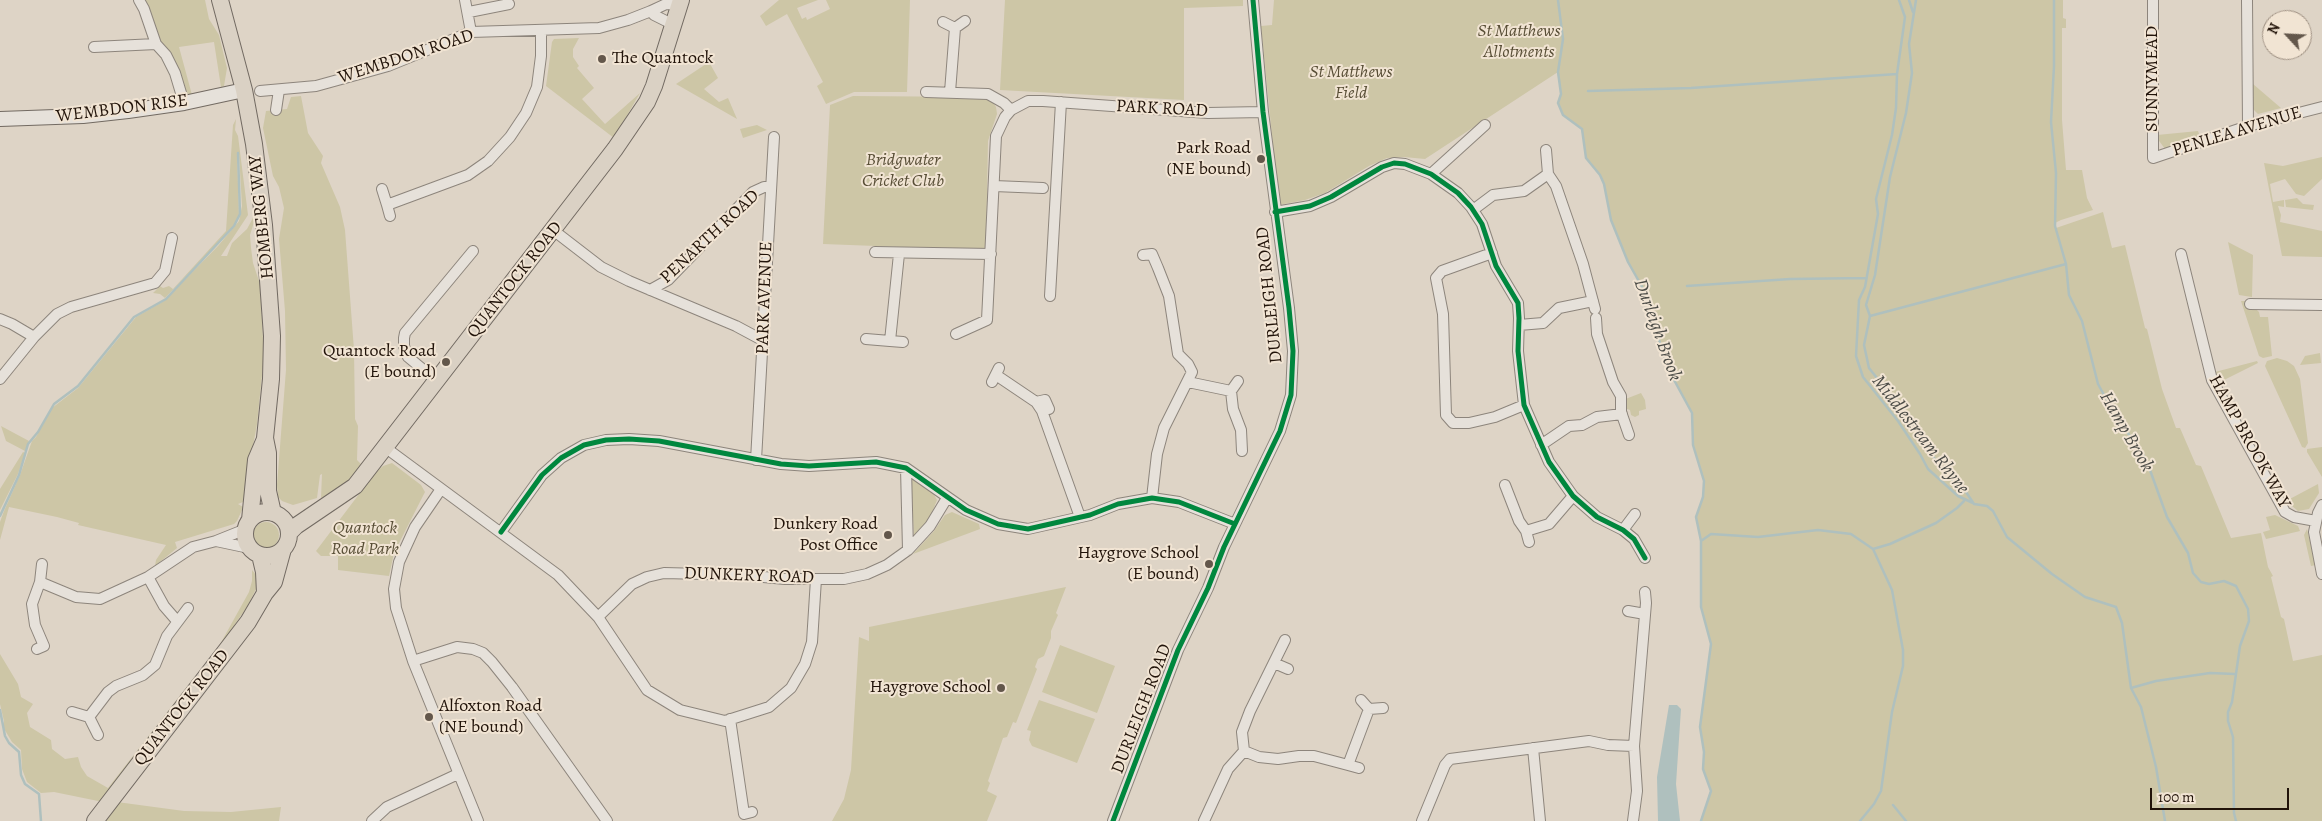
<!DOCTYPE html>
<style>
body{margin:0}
#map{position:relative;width:2322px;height:821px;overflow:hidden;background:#ded4c6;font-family:Alegreya,serif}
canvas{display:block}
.north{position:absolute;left:2262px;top:10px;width:50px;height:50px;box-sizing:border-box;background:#f1e4d3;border:1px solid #9e9082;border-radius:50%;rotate:295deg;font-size:14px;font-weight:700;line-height:20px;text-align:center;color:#211309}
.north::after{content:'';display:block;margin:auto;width:18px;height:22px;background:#63574b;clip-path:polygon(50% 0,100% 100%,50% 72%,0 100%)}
.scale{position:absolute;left:2150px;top:788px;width:139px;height:22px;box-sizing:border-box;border:2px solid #211309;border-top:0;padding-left:6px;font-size:15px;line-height:18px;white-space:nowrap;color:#211309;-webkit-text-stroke:4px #f1e4d3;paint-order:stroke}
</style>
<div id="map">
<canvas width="2322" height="821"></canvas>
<div class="north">N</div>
<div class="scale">100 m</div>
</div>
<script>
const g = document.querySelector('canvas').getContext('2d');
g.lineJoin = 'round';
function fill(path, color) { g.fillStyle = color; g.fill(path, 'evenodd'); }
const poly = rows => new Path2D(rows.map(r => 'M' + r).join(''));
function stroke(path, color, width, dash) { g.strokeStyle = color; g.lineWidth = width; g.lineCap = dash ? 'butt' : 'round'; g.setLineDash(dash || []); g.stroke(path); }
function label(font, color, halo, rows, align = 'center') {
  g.font = font + ' Alegreya,serif'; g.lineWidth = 4; g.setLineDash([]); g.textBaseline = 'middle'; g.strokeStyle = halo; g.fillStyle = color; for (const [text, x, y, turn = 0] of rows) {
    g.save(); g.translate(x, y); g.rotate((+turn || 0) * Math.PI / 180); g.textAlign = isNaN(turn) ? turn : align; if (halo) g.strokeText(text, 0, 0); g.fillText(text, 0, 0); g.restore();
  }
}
const green = poly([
 [141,0,205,0,209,19,219,35,225,60,227,68,224,86,221,87,214,42,179,47,192,95,186,97,158,42],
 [779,0,818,0,797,8,802,19,806,17,807,20,830,9,826,0,910,0,907,92,854,92,826,104,817,86,823,82,787,14,766,26,760,16],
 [1005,0,1243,0,1243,6,1184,8,1184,100,1000,90],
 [1274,0,2063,0,2063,18,2066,19,2066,28,2062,28,2062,120,2066,170,2082,170,2087,198,2093,210,2061,220,2055,223,2055,226,2056,228,2103,212,2112,248,2125,245,2145,328,2147,329,2162,389,2176,428,2180,428,2196,465,2201,466,2231,538,2261,533,2268,567,2273,576,2271,577,2281,617,2284,619,2293,661,2322,655,2322,821,1701,821,1711,791,1703,769,1704,752,1700,727,1711,644,1701,607,1701,541,1696,517,1703,497,1704,481,1693,445,1692,413,1667,367,1645,292,1628,262,1611,220,1604,184,1600,175,1586,158,1582,129,1563,115,1558,103,1561,94,1558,72,1425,159,1404,157,1387,158,1369,166,1325,193,1305,200,1279,205,1261,26,1272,25],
 [579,38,573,49,573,57,579,66,577,68,594,88,582,99,605,124,640,93,614,138,546,86,552,42,554,39],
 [709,62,718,78,704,89,719,102,728,98,737,119,676,84],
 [2253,84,2281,108,2258,114,2253,109],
 [301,96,308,133,323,156,321,163,340,207,345,230,354,350,355,419,358,426,357,460,362,465,353,477,335,491,321,498,322,474,320,475,317,498,293,505,282,501,278,497,277,485,286,370,285,311,279,239,284,208,279,187,273,176,263,128,266,111,287,109,291,97],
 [853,96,984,97,992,101,996,107,997,114,988,141,986,246,982,250,823,244,830,105],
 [236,119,235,130,238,136,248,215,221,256,227,256,232,243,247,229,254,216,255,219,250,235,251,248,253,263,260,284,264,356,257,424,243,502,238,504,243,507,242,510,237,521,234,524,175,542,177,548,155,566,156,560,166,545,78,525,79,523,57,517,9,507,0,540,0,522,4,511,20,475,32,441,36,437,52,408,78,388,136,317,164,301,218,246,239,221,242,206,239,153,237,154,239,215,233,227,165,298,160,294,153,293,160,286,163,288,169,286,173,289,226,231,233,125],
 [757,125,767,130,743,138,740,129],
 [2198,131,2200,137,2165,149,2157,138,2157,135],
 [2322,157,2322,179,2304,196,2296,194,2285,179,2270,184,2273,202,2284,200,2284,207,2278,206,2281,215,2280,222,2322,231,2322,257,2282,256,2264,163,2283,166],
 [2297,198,2303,204,2314,205,2313,210,2286,207,2285,200],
 [2228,242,2253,255,2252,297,2239,295],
 [2241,301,2248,301,2259,312,2260,317,2268,317,2272,356,2263,358,2259,356],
 [2320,353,2321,363,2300,365,2305,356],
 [2277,358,2287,361,2294,366,2300,379,2308,443,2305,448,2302,447,2265,366,2267,361],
 [2257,361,2258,363,2224,380,2222,376,2218,378,2215,372],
 [1641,393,1645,400,1646,409,1639,411,1639,415,1635,417,1631,415,1630,410,1624,408,1623,400],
 [1,426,29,441,25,451,6,441],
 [2322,447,2322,477,2307,452,2307,449],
 [23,452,25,453,18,474,0,510,0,489],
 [392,463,421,485,425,492,394,553,389,576,338,570,338,556,321,556,316,551,375,473,383,466],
 [911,478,933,493,937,500,930,518,914,536],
 [2318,484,2319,493,2309,509,2298,511,2286,501],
 [952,512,979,524,980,529,913,554,934,531,945,515],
 [2275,515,2298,526,2300,531,2266,539,2263,532,2270,530,2266,517],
 '253 535a13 13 0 1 1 26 0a13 13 0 1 1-26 0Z',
 [2307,529,2316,565,2311,566,2304,535],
 [252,570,257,576,258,585,247,607,235,624,231,637,103,802,54,792,41,793,27,782,22,769,21,750,12,742,3,727,4,721,0,704,0,654,18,684,21,697,33,704,27,713,30,727,51,740,52,749,65,759,78,757,81,767,87,776,108,788,193,679,213,657,249,592,252,581],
 [1066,587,1056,613,1058,615,1051,631,1051,638,1044,656,1038,659,1035,667,1037,669,1016,723,1013,722,1007,737,1003,738,988,781,990,783,987,791,997,796,987,821,832,821,844,799,851,770,859,637,869,641,869,627],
 [1060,645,1115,666,1097,713,1042,692],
 [1039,700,1095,719,1077,763,1032,746,1029,740,1031,731,1027,730],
 [117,802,184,811,231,812,281,807,279,821,104,821]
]);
const water = poly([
 [1669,705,1677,705,1681,709,1676,784,1680,821,1658,821,1657,777]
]);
const stream = poly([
 [1558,0,1563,39,1558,72,1561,94,1558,103,1563,115,1582,129,1586,158,1600,175,1604,184,1611,220,1628,262,1645,292,1667,367,1692,413,1693,445,1704,481,1703,497,1696,517,1701,541,1701,607,1711,644,1700,727,1704,752,1703,769,1711,791,1701,821],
 [1899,0,1905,17,1897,74,1896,108,1892,135,1876,199,1878,214,1865,287,1859,300,1856,356,1863,377,1898,421,1920,454,1928,469,1958,496,1973,503],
 [1909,0,1913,12],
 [1916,0,1909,44,1912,73,1906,113,1890,177,1875,275,1866,305,1870,316,1864,345,1869,368,1923,436,1929,451,1945,473,1966,492,1974,504,1987,506,1993,511,2007,537,2052,574,2085,597,2116,607,2122,623,2131,688,2141,707,2156,767,2165,821],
 [2054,0,2054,66,2051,122,2056,173,2055,226,2066,264,2069,295,2082,321,2098,384,2114,413,2146,459,2167,517,2188,553,2193,573,2201,582,2209,584,2224,581,2236,586,2248,609,2249,621,2240,646,2232,702,2228,712,2228,721,2233,737,2234,813,2236,821],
 [1588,91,1691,88,1897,74],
 [1687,286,1790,279,1866,278],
 [1870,316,2066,264],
 [0,516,19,475,28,444,38,432,54,404,78,386,134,317,166,299,234,226,240,214,238,153],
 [1701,541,1711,534,1758,537,1818,530,1851,534,1873,549,1890,544,1936,523,1957,508,1964,501],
 [2131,688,2156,681,2210,673,2235,674],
 [0,710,5,736,9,743,19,752,21,775,25,784,39,794,41,821],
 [1893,805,1906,821],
 [1860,821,1874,804,1881,791,1892,712,1903,666,1903,650,1892,590,1873,549]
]);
const minor = poly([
 [139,0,144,9,156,44,166,55,175,73,184,103],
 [465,0,471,32],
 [2153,0,2153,158,2248,126,2322,107],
 [2247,0,2248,126],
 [469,12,509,4],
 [943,22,955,28],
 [672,24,654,15,651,11,666,4,678,5],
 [94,47,156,44],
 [260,91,316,86,363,73,388,66,471,32,599,28,628,20,651,11],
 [926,92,988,94,1004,103,1011,110],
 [950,92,955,28,965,21],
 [276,110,279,90],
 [1546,150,1548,174,1556,186,1583,264,1595,309],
 [1431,174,1485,125],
 [994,186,1043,188],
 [382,189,387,205],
 [1473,210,1493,195,1524,191,1548,174],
 [1275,212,1310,206,1331,197,1382,167,1394,163,1405,164,1431,174,1458,193,1471,207,1482,224,1496,266,1518,303,1519,318,1518,351,1524,405,1549,462,1573,496,1597,517,1623,530,1634,539,1645,558],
 [390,216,387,205,468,175,488,161,510,137,526,113,537,87,541,56,541,31],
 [553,230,601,267,629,281,736,326,764,341],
 [875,252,991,254],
 [1492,253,1442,271,1436,278,1443,314,1446,415,1453,423,1469,423,1495,417,1524,405],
 [2181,254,2212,380,2285,512,2294,517,2316,521],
 [1143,255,1152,254,1158,268,1169,296,1178,354,1188,364,1192,372,1164,428,1157,454,1152,498],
 [650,290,668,280,753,192,764,187,771,187],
 [1050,296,1061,102],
 [2250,304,2322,305],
 [1596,318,1597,334,1613,382,1621,396,1621,412,1629,435],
 [0,319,12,324,34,337],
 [1519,325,1543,323,1559,308,1593,301],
 [956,334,987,320,996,136,1005,117,1011,110,1028,101,1043,101,1208,113,1263,112],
 [866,339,890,341,899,254],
 [890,341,903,342],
 [996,375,1036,402,1042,411,1080,517],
 [0,379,34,337,57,314,71,307,155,283,165,271,172,238],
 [437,381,408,357,404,346,404,338,405,333,473,251],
 [992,382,999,368],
 [1188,382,1231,391,1233,409,1241,430,1242,451],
 [1231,391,1238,381],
 [1036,402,1045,400,1049,409],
 [1541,445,1569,426,1582,425,1597,417,1622,414],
 [386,448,558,575,598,617,647,690,680,710,725,721,769,707,791,688,805,664,812,642,816,579],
 [756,460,774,137],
 [906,468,908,550],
 [1505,485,1519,521,1526,531,1549,524,1573,496],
 [441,489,415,527,399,562,394,589,396,608,413,661,478,821],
 [2322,505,2318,513,2314,532,2322,574],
 [1623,530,1635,514],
 [1526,531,1529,542],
 [501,532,542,475,561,458,584,445,606,440,629,439,659,441,781,464,809,466,876,462,906,468,966,510,998,524,1028,529,1090,515,1118,504,1152,498,1179,502,1235,524],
 [216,541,249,548],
 [148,577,164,606,177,621],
 [40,582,42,564],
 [1628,611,1645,614],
 [598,617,632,584,647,577,664,573,742,575,785,579,844,579,867,574,887,565,908,550,930,526,947,498],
 [37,649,44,646,35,625,32,604,40,582,76,597,100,599,148,577,193,547,216,541,246,529],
 [413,661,457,647,473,649,483,653,492,662,512,687,607,821],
 [1274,663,1288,669],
 [1361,700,1369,709,1383,708],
 [72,712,89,717,98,735],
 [89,717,108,692,116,686,143,675,155,665,167,636,188,608],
 [730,719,744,814,752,812],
 [1533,748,1540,821],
 [1244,751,1242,732,1250,711,1285,640],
 [1348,765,1359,768],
 [372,821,387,807,458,774],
 [1113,821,1178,650,1208,588,1224,547,1280,431,1291,395,1293,351,1289,308,1263,112,1253,0],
 [1204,821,1228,769,1244,751,1259,757,1278,759,1299,756,1314,756,1348,765,1369,709],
 [1422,821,1445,765,1450,759,1589,741,1608,745,1634,746,1646,603,1645,592],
 [1633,821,1637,791,1634,746]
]);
const secondary = poly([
 [0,119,83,116,128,111,184,103,244,90]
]);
const primary = poly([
 [220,0,244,90,254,144,264,225,272,336,271,379,265,438,268,453,268,491,273,513],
 '245 534a22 22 0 1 1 44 0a22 22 0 1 1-44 0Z',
 [250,520,256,460,265,439],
 [289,533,296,526,355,486,615,149,647,102,654,86,681,0],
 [260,555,264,572,265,593],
 [95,821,248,622,265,593,274,582,283,549]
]);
const cycleway = poly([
 [1275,212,1310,206,1331,197,1382,167,1394,163,1405,164,1431,174,1458,193,1471,207,1482,224,1496,266,1518,303,1519,318,1518,351,1524,405,1549,462,1573,496,1597,517,1623,530,1634,539,1645,558],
 [501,532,542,475,561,458,584,445,606,440,629,439,659,441,781,464,809,466,876,462,906,468,966,510,998,524,1028,529,1090,515,1118,504,1152,498,1179,502,1235,524],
 [1113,821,1178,650,1208,588,1224,547,1280,431,1291,395,1293,351,1289,308,1263,112,1253,0]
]);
const markers = [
 [602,59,5,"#63574b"],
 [1261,159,5,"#63574b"],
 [446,362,5,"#63574b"],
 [888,535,5,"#63574b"],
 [1209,564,5,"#63574b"],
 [1001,688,5,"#63574b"],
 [429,717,5,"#63574b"]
];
const parkNames = [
 ["St Matthews",1519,32],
 ["Allotments",1519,53],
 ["St Matthews",1351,73],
 ["Field",1351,94],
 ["Bridgwater",903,161],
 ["Cricket Club",903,182],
 ["Quantock",365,529],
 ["Road Park",365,550]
];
const streetNames = [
 ["WEMBDON ROAD",406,57,-18],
 ["SUNNYMEAD",2153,79,-90],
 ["WEMBDON RISE",122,109,-7],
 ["PARK ROAD",1162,109,3],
 ["PENLEA AVENUE",2237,132,-17],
 ["HOMBERG WAY",262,217,-96],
 ["PENARTH ROAD",710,237,-43],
 ["QUANTOCK ROAD",515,280,-52],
 ["DURLEIGH ROAD",1270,295,-96],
 ["PARK AVENUE",765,298,-88],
 ["HAMP BROOK WAY",2249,442,61],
 ["DUNKERY ROAD",749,576,2],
 ["QUANTOCK ROAD",182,708,-52],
 ["DURLEIGH ROAD",1142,709,-69]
];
const poiNames = [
 ["The Quantock",612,59,"left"],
 ["Park Road",1251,149],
 ["(NE bound)",1251,170],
 ["Quantock Road",436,352],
 ["(E bound)",436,373],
 ["Dunkery Road",878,525],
 ["Post Office",878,546],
 ["Haygrove School",1199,554],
 ["(E bound)",1199,575],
 ["Haygrove School",991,688],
 ["Alfoxton Road",439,707,"left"],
 ["(NE bound)",439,728,"left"]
];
const waterNames = [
 ["Durleigh Brook",1657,330,70],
 ["Hamp Brook",2126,432,60],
 ["Middlestream Rhyne",1920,435,52]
];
fill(green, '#cdc6a6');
fill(water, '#afc0be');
stroke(stream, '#afc0be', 2.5);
stroke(minor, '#8d857c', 12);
stroke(secondary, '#726a62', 16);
stroke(primary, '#726a62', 18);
stroke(minor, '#e6e1da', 10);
stroke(secondary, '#e6e1da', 14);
stroke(primary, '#dad1c4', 16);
stroke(cycleway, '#00873e', 5);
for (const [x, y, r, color] of markers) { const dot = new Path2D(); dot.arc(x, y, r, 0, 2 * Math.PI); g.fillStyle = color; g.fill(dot); stroke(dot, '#f1e4d3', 2); }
label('italic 18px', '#584e36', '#f1e4d3', parkNames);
label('18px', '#211309', '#f1e4d3', streetNames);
label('18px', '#211309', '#f1e4d3', poiNames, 'right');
label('italic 19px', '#4c4c47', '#f1e4d3', waterNames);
</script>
